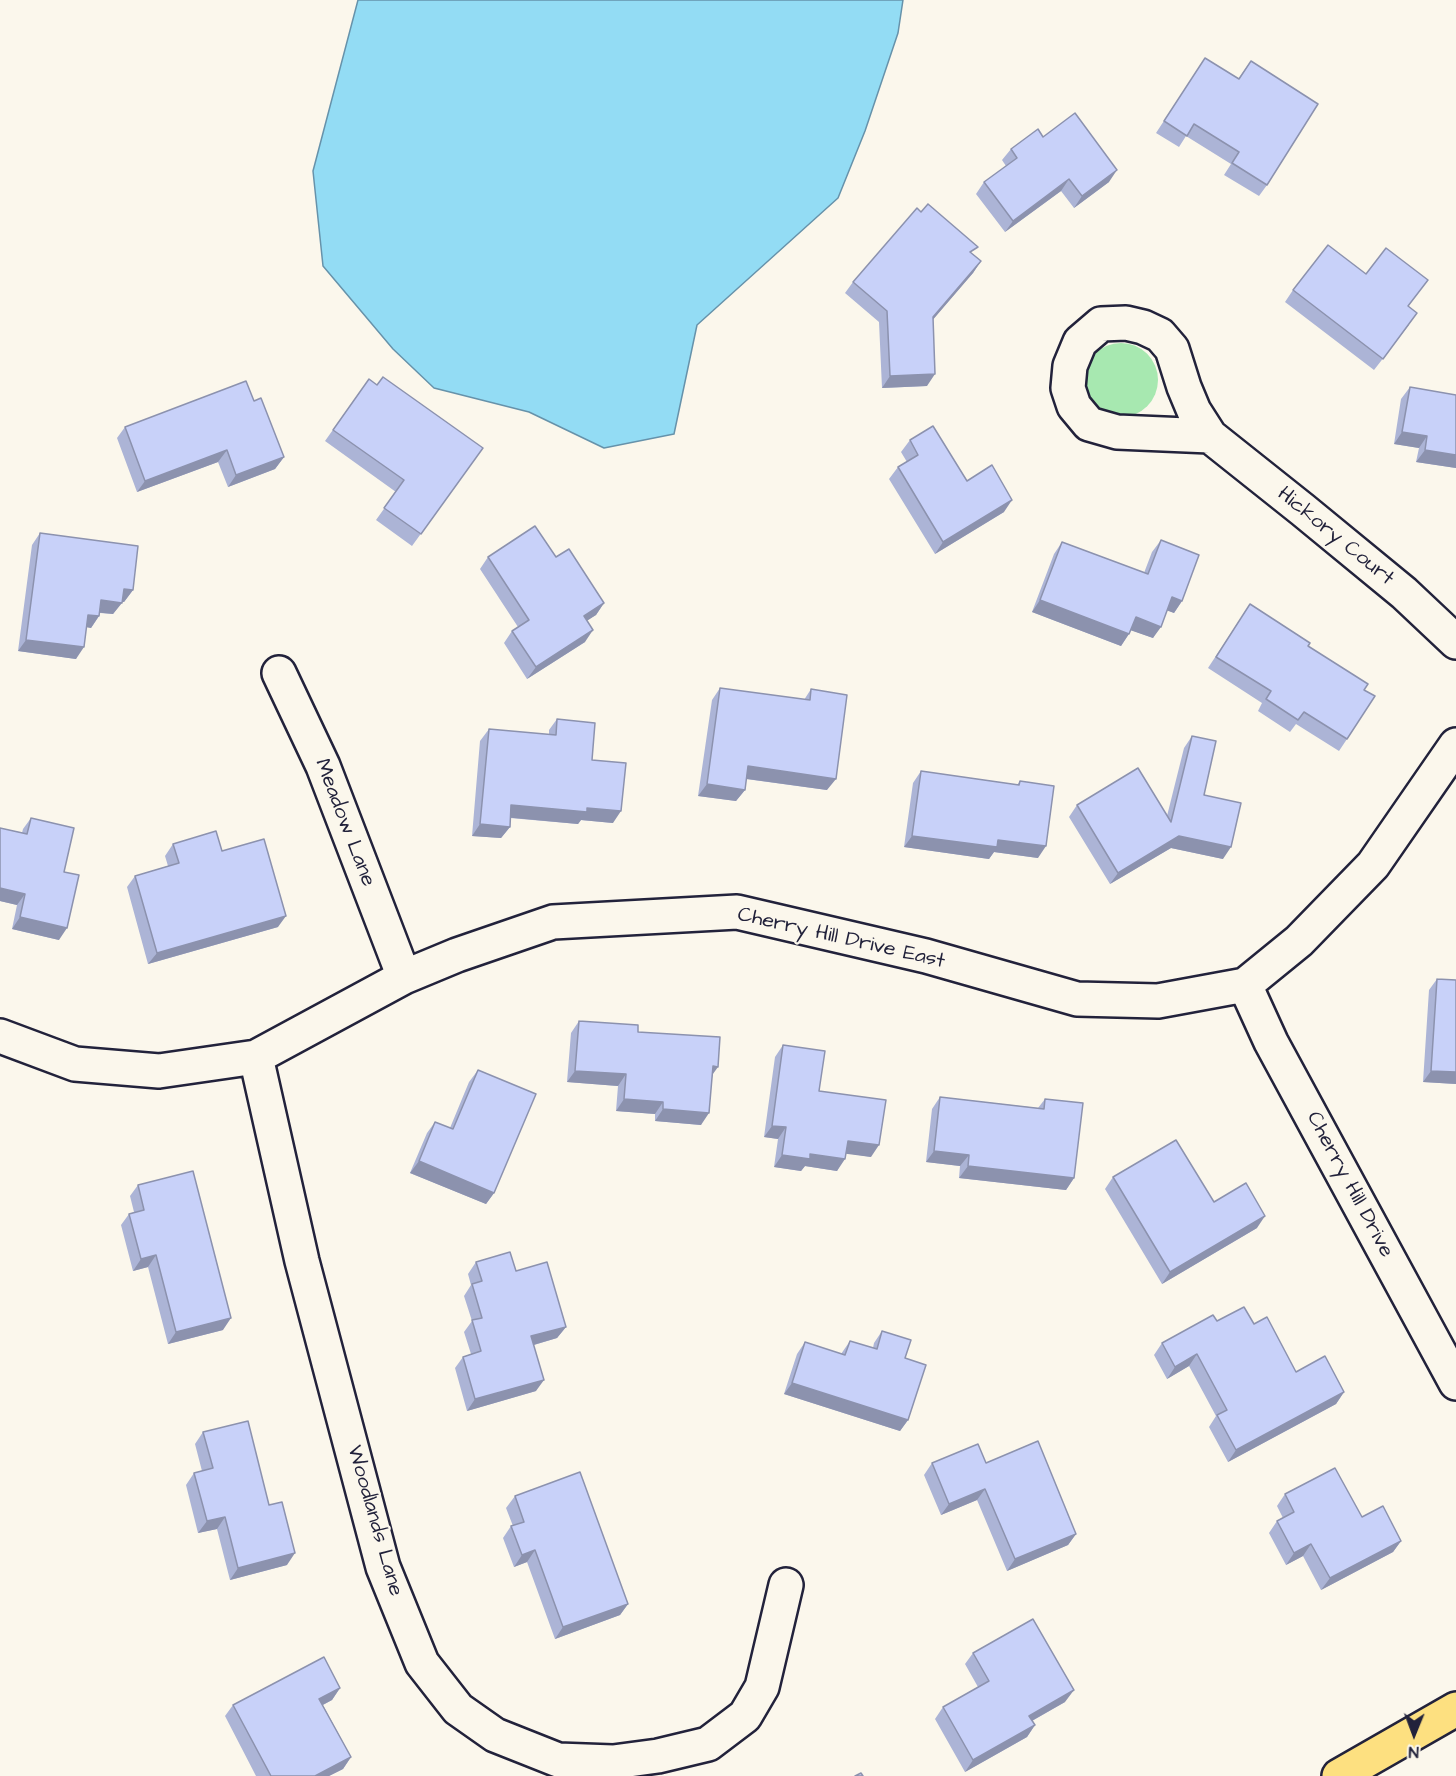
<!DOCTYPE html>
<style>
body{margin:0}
#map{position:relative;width:1456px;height:1776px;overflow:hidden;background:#fbf7ec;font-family:"Architects Daughter",sans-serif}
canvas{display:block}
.north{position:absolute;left:1384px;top:1704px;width:60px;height:60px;-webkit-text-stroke:4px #fbf7ec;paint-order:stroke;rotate:181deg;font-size:16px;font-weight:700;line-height:24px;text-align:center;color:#22223b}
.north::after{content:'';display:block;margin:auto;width:21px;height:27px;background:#22223b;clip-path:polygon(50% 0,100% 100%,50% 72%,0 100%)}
</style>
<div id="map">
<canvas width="1456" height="1776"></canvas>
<div class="north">N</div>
</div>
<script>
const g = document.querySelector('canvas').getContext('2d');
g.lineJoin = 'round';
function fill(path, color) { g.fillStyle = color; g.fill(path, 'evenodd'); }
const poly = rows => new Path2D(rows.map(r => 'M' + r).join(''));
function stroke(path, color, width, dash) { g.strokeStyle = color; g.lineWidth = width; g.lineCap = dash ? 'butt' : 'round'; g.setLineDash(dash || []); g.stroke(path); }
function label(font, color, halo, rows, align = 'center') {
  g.font = font + ' "Architects Daughter",sans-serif'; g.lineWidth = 4.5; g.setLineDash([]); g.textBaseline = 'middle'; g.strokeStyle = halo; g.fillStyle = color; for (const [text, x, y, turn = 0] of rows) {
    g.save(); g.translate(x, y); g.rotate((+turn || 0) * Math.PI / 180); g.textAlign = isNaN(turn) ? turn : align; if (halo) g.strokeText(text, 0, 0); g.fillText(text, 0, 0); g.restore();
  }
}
const green = poly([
 '1084 380a37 37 0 1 1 74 0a37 37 0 1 1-74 0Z'
]);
const water = poly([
 [358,0,903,0,898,33,865,131,838,198,697,325,674,434,604,448,529,412,434,388,393,349,323,266,313,171,358,0]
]);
const minor = poly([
 [1210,436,1117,432,1089,424,1074,406,1068,388,1070,366,1080,342,1101,324,1126,323,1143,327,1160,335,1172,349,1184,387,1194,411,1210,436,1303,510,1404,593,1456,642],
 [279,673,323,766,404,977],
 [1245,985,1271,1042,1456,1383],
 [0,1036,75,1064,159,1071,256,1057,404,977,457,955,553,922,737,912,926,956,1077,999,1158,1001,1245,985,1299,941,1373,865,1456,745],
 [256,1057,302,1261,383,1567,422,1663,458,1709,495,1735,558,1760,613,1762,658,1756,708,1744,745,1716,762,1687,786,1585]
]);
const major = poly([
 [1339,1776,1456,1709]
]);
const wall = poly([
 [1205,58,1238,79,1251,61,1267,185,1259,196,1224,175,1231,164,1186,136,1179,147,1156,133],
 [1043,137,1109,182,1074,208,1061,191,1005,232,976,194,984,182,1006,166,1002,160,1011,149],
 [973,254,981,261,973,273,933,319,927,386,882,388,879,322,845,293,853,282],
 [1366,274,1428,280,1408,306,1409,325,1374,370,1285,302,1293,290],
 [369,379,377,385,483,448,412,546,376,520,396,492,325,441],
 [1410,387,1456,395,1456,468,1416,462,1419,448,1394,444,1401,399],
 [254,401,284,457,275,469,228,487,218,462,137,492,117,438,125,427],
 [910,440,967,481,1004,512,935,554,889,479,898,467,907,462,901,452],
 [40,533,133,590,124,602,122,602,113,614,100,613,99,616,91,628,87,627,76,659,18,651,32,545],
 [1161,540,1182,601,1174,613,1167,610,1153,638,1131,630,1121,646,1032,612,1054,554,1062,542,1144,573,1152,552],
 [488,557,556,557,604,603,596,615,587,620,585,642,527,679,504,643,512,631,518,627,480,569],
 [1250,604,1308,646,1364,690,1347,739,1339,751,1296,724,1290,732,1258,711,1262,703,1208,668],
 [720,688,804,700,811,689,827,790,746,779,745,790,736,801,698,796,712,700],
 [557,719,592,760,613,823,581,820,578,824,510,818,510,827,501,838,472,836,480,741,489,729,549,735,549,730],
 [1192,736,1204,795,1223,859,1171,848,1110,884,1069,817,1077,805,1167,816,1184,748],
 [921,771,1017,785,1020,781,1038,858,994,852,989,859,904,847,913,783],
 [31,818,64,872,59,940,12,929,17,905,0,901,0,828,22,833,23,829],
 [173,844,222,851,278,927,148,964,127,887,135,876,168,866,165,856],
 [1437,979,1456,980,1456,1084,1423,1082,1429,990],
 [579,1021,638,1032,713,1074,701,1125,655,1121,655,1114,616,1111,618,1086,567,1082,571,1033],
 [783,1045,819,1091,871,1157,846,1153,837,1171,805,1166,801,1171,774,1167,778,1139,764,1137,775,1057],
 [478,1070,494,1193,486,1204,410,1173,427,1133,435,1122,450,1128,469,1082],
 [940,1097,1038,1108,1045,1099,1074,1178,1066,1190,959,1178,960,1166,926,1162,932,1109],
 [1113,1177,1214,1202,1257,1228,1162,1284,1105,1189],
 [138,1185,223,1330,168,1344,148,1267,133,1271,121,1225,129,1214,134,1212,130,1196],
 [476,1262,516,1271,566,1327,557,1338,534,1345,536,1391,467,1411,455,1368,463,1357,471,1354,464,1332,472,1321,464,1296,471,1285,468,1274],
 [1217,1321,1296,1372,1344,1392,1336,1404,1228,1462,1209,1427,1216,1416,1189,1366,1167,1379,1154,1355,1162,1343],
 [882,1331,905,1358,908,1420,900,1431,784,1394,797,1354,805,1342,841,1354,850,1341,873,1348,874,1343],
 [203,1432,269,1505,287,1565,230,1580,217,1529,198,1533,186,1485,194,1473,202,1471,195,1444],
 [932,1463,986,1463,1076,1534,1068,1545,1007,1571,977,1500,941,1515,924,1475],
 [1285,1494,1362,1517,1401,1541,1393,1552,1321,1590,1303,1556,1286,1565,1269,1533,1277,1521,1283,1518,1277,1506],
 [515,1496,628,1604,620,1615,555,1639,527,1562,514,1567,503,1538,511,1526,513,1526,506,1508],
 [973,1653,1065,1702,1032,1721,1035,1725,1027,1737,965,1772,935,1719,943,1707,978,1687,965,1664],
 [340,1688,332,1700,323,1705,351,1757,343,1769,329,1776,256,1776,225,1716,233,1705]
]);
const shadedWall = poly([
 [1117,170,1109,182,1074,208,1082,196],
 [1069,179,1061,191,1005,232,1013,221],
 [981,261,973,273,925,329,933,317],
 [935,374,927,386,882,388,890,376],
 [1402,432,1427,436,1419,448,1394,444],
 [227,450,218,462,137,492,145,481],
 [1425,450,1456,455,1456,468,1416,462],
 [284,457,275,469,228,487,236,475],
 [1012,500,1004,512,935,554,943,542],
 [124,589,133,590,124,602,115,601],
 [1172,597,1182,601,1174,613,1163,609],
 [101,600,122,603,113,614,93,612],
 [1040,600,1129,634,1121,646,1032,612],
 [604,603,596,615,576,628,584,616],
 [88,615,99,616,91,628,80,626],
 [1136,617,1161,627,1153,638,1127,629],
 [593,630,585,642,527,679,536,667],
 [26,640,84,647,76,659,18,651],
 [748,766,836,779,827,790,740,778],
 [707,784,745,790,736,801,698,796],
 [511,805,587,808,621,811,613,823,581,820,578,824,503,817],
 [480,824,510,827,501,838,472,836],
 [912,836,998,840,1046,846,1038,858,994,852,989,859,904,847],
 [1179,836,1231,847,1223,859,1171,848,1110,884,1118,873],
 [0,888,25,894,17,905,0,901],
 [286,916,278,927,148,964,157,953],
 [20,917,67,928,59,940,12,929],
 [713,1066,718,1067,710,1078],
 [575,1071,626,1074,618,1086,567,1082],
 [1431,1071,1456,1072,1456,1084,1423,1082],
 [624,1099,663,1102,655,1114,616,1111],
 [663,1109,709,1113,701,1125,655,1121],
 [772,1126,786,1127,778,1139,764,1137],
 [848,1141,879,1145,871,1157,840,1153],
 [934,1151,969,1155,960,1166,926,1162],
 [810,1154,845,1159,837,1171,805,1166,801,1171,774,1167,782,1155],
 [419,1161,494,1193,486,1204,410,1173],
 [968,1166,1074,1178,1066,1190,959,1178],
 [1265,1216,1257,1228,1162,1284,1170,1272],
 [156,1255,148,1267,133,1271,141,1259],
 [231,1318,223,1330,168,1344,176,1332],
 [566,1327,557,1338,523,1348,531,1336],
 [1197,1354,1189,1366,1167,1379,1175,1367],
 [544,1380,536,1391,467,1411,475,1399],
 [792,1383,908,1420,900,1431,784,1394],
 [1344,1392,1336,1404,1228,1462,1236,1450],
 [985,1489,977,1500,941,1515,949,1504],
 [225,1517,217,1529,198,1533,207,1521],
 [1076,1534,1068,1545,1007,1571,1015,1559],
 [1401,1541,1393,1552,1321,1590,1330,1578],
 [1311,1544,1303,1556,1286,1565,1294,1553],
 [535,1550,527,1562,514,1567,522,1555],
 [295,1553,287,1565,230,1580,238,1568],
 [628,1604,620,1615,555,1639,563,1627],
 [340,1688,332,1700,311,1711,319,1699],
 [1074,1690,1065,1702,1021,1727,1029,1716],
 [1035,1725,1027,1737,965,1772,973,1760],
 [351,1757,343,1769,329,1776,315,1776]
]);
const building = poly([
 [1205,58,1239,79,1251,61,1318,104,1267,185,1232,163,1239,152,1194,124,1187,136,1164,121,1205,58],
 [1075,113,1117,170,1082,196,1069,179,1013,221,984,182,1017,158,1011,149,1038,129,1043,137,1075,113],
 [928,204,978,247,970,252,981,261,933,317,935,374,890,376,887,311,853,282,917,208,921,212,928,204],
 [1328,245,1366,274,1386,248,1428,280,1408,306,1417,313,1383,359,1293,290,1328,245],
 [383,377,483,448,421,534,384,508,404,480,333,430,369,379,377,385,383,377],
 [246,381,254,401,261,398,284,457,236,475,227,450,145,481,125,427,246,381],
 [1410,387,1456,395,1456,455,1425,450,1427,436,1402,432,1410,387],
 [933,426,967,481,992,465,1012,500,943,542,898,467,918,455,910,440,933,426],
 [535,526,556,557,569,549,604,603,584,616,593,630,536,667,512,631,529,620,488,557,535,526],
 [40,533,138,546,133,590,124,589,122,603,101,600,99,616,88,615,84,647,26,640,40,533],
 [1161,540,1199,555,1182,601,1172,597,1161,627,1136,617,1129,634,1040,600,1062,542,1148,574,1161,540],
 [1250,604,1310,643,1308,646,1368,684,1364,690,1375,696,1347,739,1304,712,1298,720,1266,699,1271,691,1216,657,1250,604],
 [720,688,810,700,811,689,847,695,836,779,748,766,745,790,707,784,720,688],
 [557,719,595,723,592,760,626,763,621,811,587,808,587,812,511,805,510,827,480,824,489,729,556,735,557,719],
 [1192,736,1216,741,1204,795,1241,803,1231,847,1179,836,1118,873,1077,805,1138,768,1171,822,1192,736],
 [921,771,1019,785,1020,781,1054,786,1046,846,998,840,997,847,912,836,921,771],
 [31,818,74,828,64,872,79,875,67,928,20,917,25,894,0,888,0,828,27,834,31,818],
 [216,831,222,851,264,839,286,916,157,953,135,876,179,863,173,844,216,831],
 [1437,979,1456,980,1456,1072,1431,1071,1437,979],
 [579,1021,638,1025,638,1032,720,1037,718,1067,713,1066,709,1113,663,1109,663,1102,624,1099,626,1074,575,1071,579,1021],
 [783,1045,825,1051,819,1091,886,1100,879,1145,848,1141,845,1159,810,1154,810,1159,782,1155,786,1127,772,1126,783,1045],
 [478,1070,536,1094,494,1193,419,1161,435,1122,453,1129,478,1070],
 [940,1097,1044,1109,1045,1099,1083,1103,1074,1178,968,1166,969,1155,934,1151,940,1097],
 [1176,1140,1214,1202,1246,1183,1265,1216,1170,1272,1113,1177,1176,1140],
 [193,1171,231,1318,176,1332,156,1255,141,1259,129,1214,144,1210,138,1185,193,1171],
 [510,1252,516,1271,547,1262,566,1327,531,1336,544,1380,475,1399,463,1357,481,1351,472,1320,482,1318,472,1284,482,1281,476,1262,510,1252],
 [1244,1307,1254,1324,1267,1317,1296,1372,1325,1356,1344,1392,1236,1450,1217,1415,1227,1410,1197,1354,1175,1367,1162,1343,1213,1315,1217,1321,1244,1307],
 [882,1331,911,1340,905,1358,926,1365,908,1420,792,1383,805,1342,845,1355,850,1341,877,1349,882,1331],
 [248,1421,269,1505,282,1502,295,1553,238,1568,225,1517,207,1521,194,1473,213,1468,203,1432,248,1421],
 [1038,1441,1076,1534,1015,1559,985,1489,949,1504,932,1463,978,1444,986,1463,1038,1441],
 [1335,1468,1362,1517,1383,1506,1401,1541,1330,1578,1311,1544,1294,1553,1277,1521,1294,1512,1285,1494,1335,1468],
 [580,1472,628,1604,563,1627,535,1550,522,1555,511,1526,524,1522,515,1496,580,1472],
 [1033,1619,1074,1690,1029,1716,1035,1725,973,1760,943,1707,989,1681,973,1653,1033,1619],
 [324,1657,340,1688,319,1699,351,1757,315,1776,271,1776,233,1705,324,1657],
 [861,1773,863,1776,855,1776,861,1773]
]);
const streetNames = [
 ["Hickory Court",1335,537,39],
 ["Meadow Lane",344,823,69],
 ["Cherry Hill Drive East",841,939,13],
 ["Cherry Hill Drive",1349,1185,62],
 ["Woodlands Lane",374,1521,74]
];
fill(green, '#a7e8b0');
fill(water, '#93dcf4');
stroke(water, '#6692aa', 1.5);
stroke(minor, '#22223b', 38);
stroke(major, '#22223b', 38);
stroke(minor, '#fbf7ec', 33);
stroke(major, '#fde080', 33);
fill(wall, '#acb4d6');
fill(shadedWall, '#8c92ae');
fill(building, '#c8d1f9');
stroke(building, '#8c92ae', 1.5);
label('21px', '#22223b', '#fbf7ec', streetNames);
</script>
